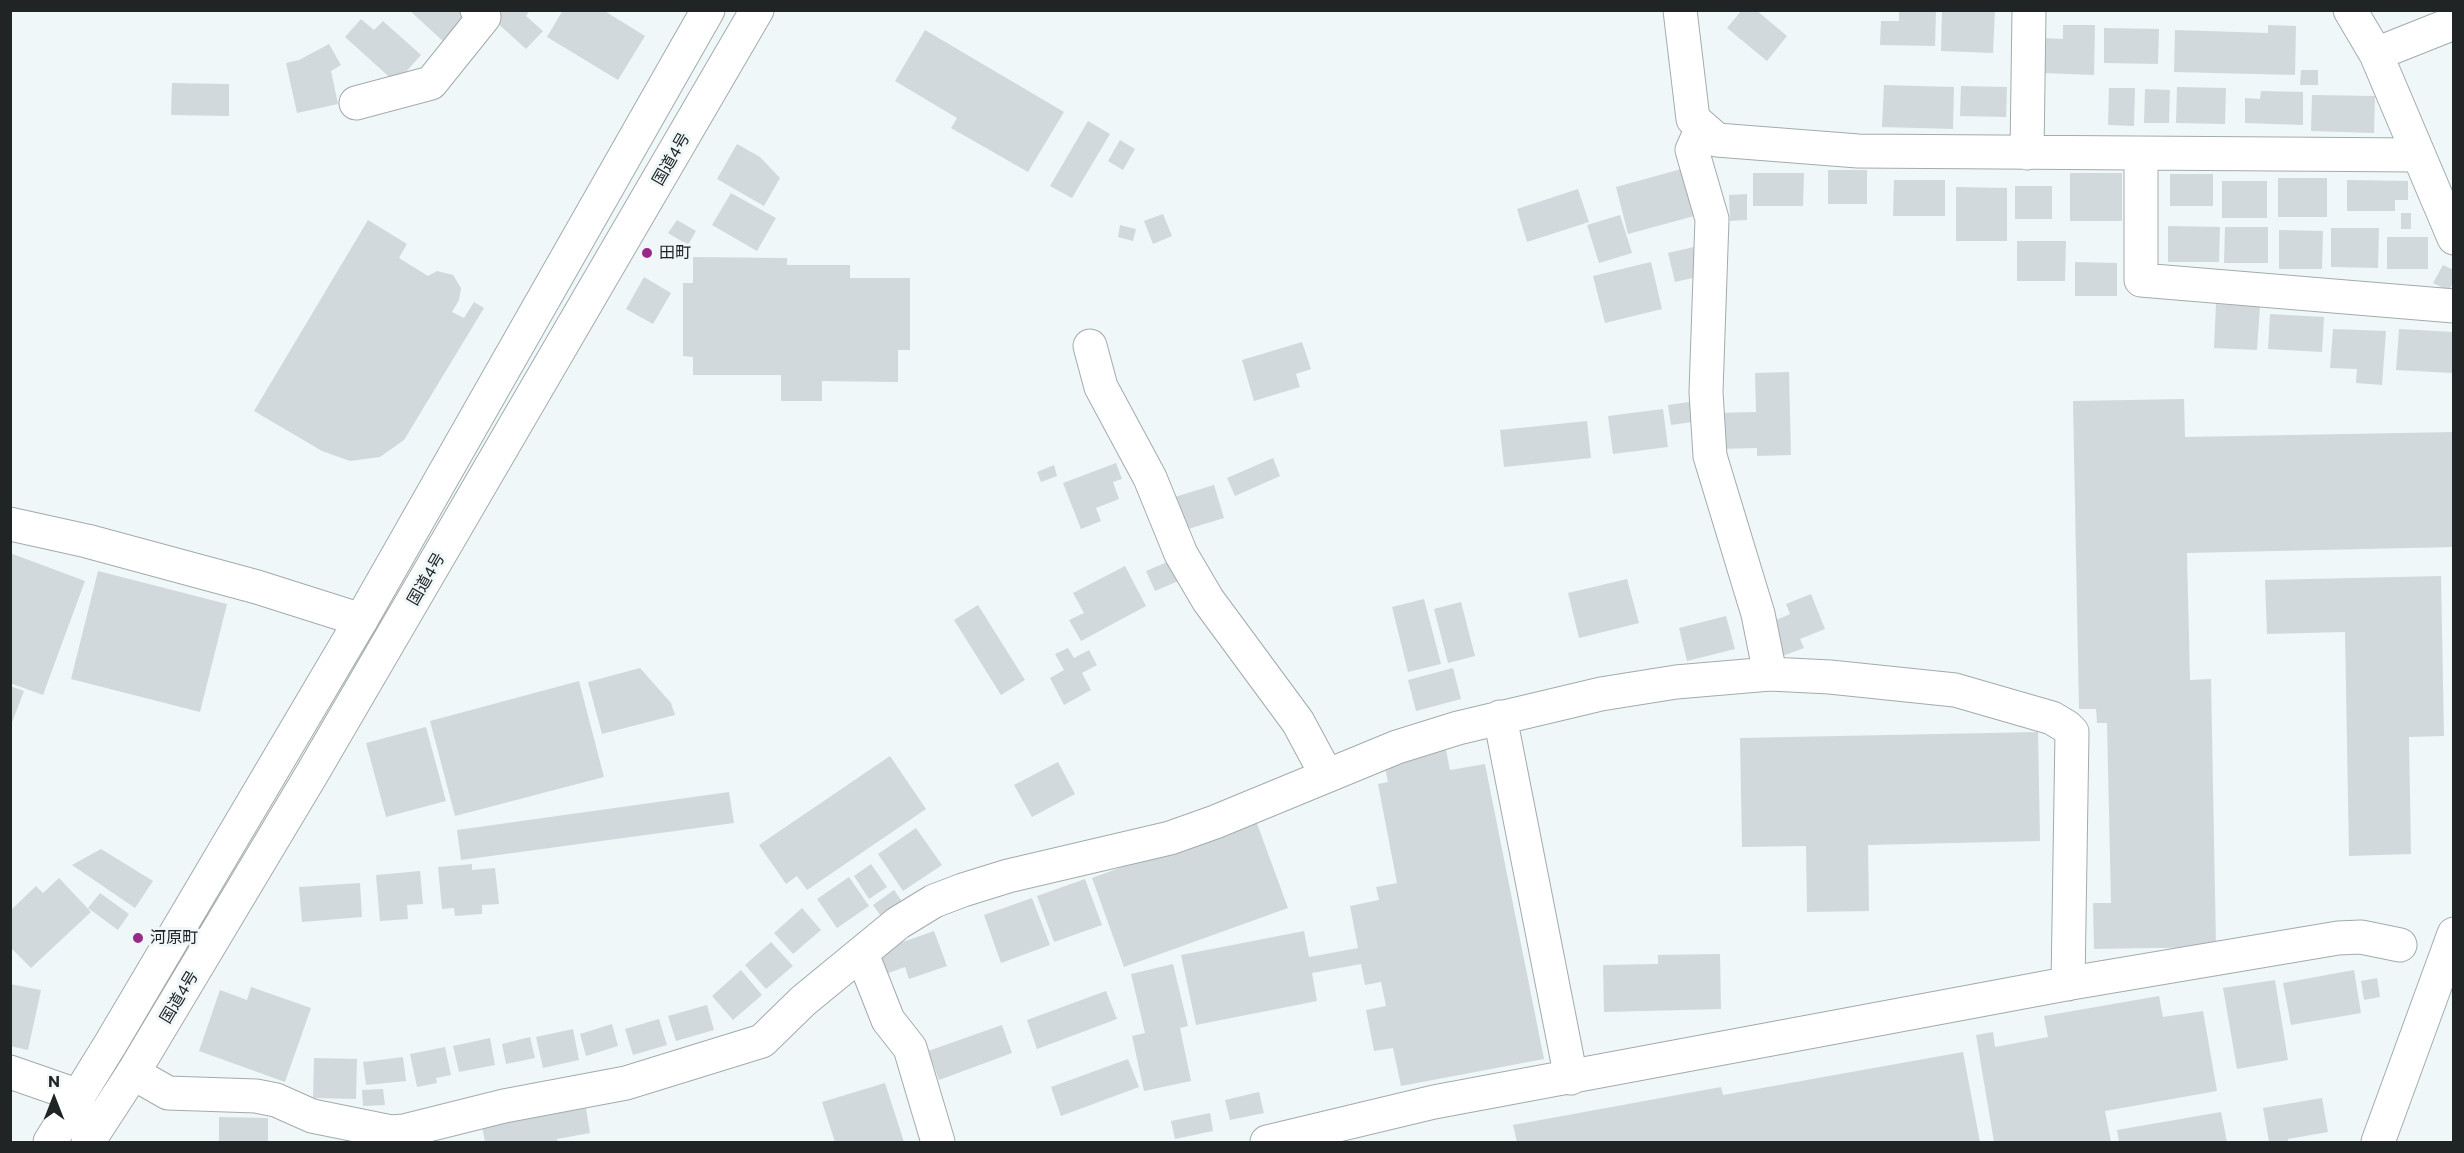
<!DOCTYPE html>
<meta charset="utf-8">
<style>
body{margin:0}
#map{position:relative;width:2464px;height:1153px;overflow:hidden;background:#eff7f8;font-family:Commissioner,sans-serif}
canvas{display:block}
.frame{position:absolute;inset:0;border:12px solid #212424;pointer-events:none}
.north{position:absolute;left:24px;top:1069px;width:60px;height:60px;-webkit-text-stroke:4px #eff7f8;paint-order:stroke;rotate:0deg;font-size:16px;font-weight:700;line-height:24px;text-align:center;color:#212424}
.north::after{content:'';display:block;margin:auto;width:21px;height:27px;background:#212424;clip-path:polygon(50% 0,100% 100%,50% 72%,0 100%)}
</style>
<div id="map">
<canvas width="2464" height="1153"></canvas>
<div class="frame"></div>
<div class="north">N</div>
</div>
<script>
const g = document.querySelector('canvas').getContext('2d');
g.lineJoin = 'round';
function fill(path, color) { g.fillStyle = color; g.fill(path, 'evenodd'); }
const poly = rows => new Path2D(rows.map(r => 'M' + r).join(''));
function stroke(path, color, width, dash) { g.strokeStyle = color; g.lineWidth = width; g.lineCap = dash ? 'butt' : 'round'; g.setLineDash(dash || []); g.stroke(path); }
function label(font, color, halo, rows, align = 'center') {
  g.font = font + ' Commissioner,"Noto Sans JP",sans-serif'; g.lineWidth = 6; g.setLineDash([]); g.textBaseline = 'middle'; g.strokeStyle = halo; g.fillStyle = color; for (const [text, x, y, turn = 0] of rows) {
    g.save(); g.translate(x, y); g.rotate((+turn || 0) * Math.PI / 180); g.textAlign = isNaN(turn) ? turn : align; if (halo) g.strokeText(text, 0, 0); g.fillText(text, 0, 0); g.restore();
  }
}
const building = poly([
 [409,10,460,10,468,17,445,43],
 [483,10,530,10,526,16,543,31,526,49],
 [563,10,603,10,645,36,618,80,547,37],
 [1742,10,1756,10,1787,36,1767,61,1727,28],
 [1899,10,1936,10,1935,46,1880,45,1881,21,1899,21],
 [1942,10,1995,10,1993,53,1941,51],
 [361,19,374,30,383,21,421,55,396,83,345,37],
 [2063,25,2095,25,2094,75,2042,73,2043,38,2063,39],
 [2268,25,2296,26,2295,75,2174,72,2175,30,2268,33],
 [2104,28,2159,29,2158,64,2104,63],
 [925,30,1064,112,1028,172,951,128,957,118,895,81],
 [329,44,341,65,331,71,338,104,297,113,286,63,299,60],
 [2301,70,2318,70,2318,85,2300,85],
 [172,83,229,84,229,116,171,115],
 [1884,85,1954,87,1953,129,1882,127],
 [1961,86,2007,87,2006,117,1960,116],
 [2177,87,2226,88,2225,124,2176,123],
 [2109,88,2135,88,2134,126,2108,125],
 [2145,89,2170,90,2169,123,2144,123],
 [2261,91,2303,92,2303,125,2245,123,2245,98,2260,99],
 [2312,95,2375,96,2374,133,2311,131],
 [1088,121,1110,134,1072,198,1050,186],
 [1120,140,1135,149,1123,170,1108,161],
 [737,144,760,157,780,178,764,206,717,179],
 [1685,168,1698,215,1628,234,1616,187],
 [1828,170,1867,170,1867,204,1828,204],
 [1753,173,1804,173,1803,206,1753,206],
 [2070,173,2122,173,2122,221,2070,221],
 [2170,174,2213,174,2213,206,2170,206],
 [2278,178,2327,178,2327,217,2278,217],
 [1894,180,1945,180,1945,216,1893,216],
 [2347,180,2408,181,2408,200,2395,200,2395,211,2347,211],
 [2222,181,2267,181,2267,218,2222,218],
 [2015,186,2052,186,2052,219,2015,219],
 [1956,187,2007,188,2007,241,1956,241],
 [1578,189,1589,222,1527,242,1517,209],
 [731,193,776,218,757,251,712,225],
 [1747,194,1747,220,1730,221,1729,195],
 [2401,213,2411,213,2411,229,2401,229],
 [1163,214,1172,236,1153,244,1144,221],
 [1620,215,1632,253,1599,263,1587,225],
 [368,220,407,244,399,258,428,276,437,271,453,275,461,288,459,300,452,312,464,318,474,302,484,308,404,440,380,457,350,461,322,451,254,411],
 [677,220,696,231,688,245,668,233],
 [1120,225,1136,229,1133,241,1118,237],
 [2168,226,2220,227,2219,262,2168,262],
 [2225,227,2268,227,2268,263,2224,263],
 [2331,228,2379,228,2378,268,2331,267],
 [2279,230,2323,231,2322,269,2279,269],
 [2387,237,2428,237,2428,269,2387,269],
 [2017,241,2066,241,2065,281,2017,281],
 [1698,246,1705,275,1675,282,1668,253],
 [693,257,787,258,787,265,850,265,850,278,910,278,910,350,898,350,898,382,822,381,822,401,781,401,781,375,693,375,693,357,683,356,683,283,693,283],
 [1651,262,1662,309,1605,323,1593,276],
 [2075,262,2117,263,2117,296,2075,296],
 [2443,265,2454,270,2454,281,2449,291,2433,283],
 [644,277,671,293,653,324,626,309],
 [2216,304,2260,306,2257,350,2214,348],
 [2270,314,2324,317,2322,352,2268,349],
 [2333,329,2386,331,2382,385,2356,383,2357,369,2330,368],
 [2399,329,2454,332,2452,373,2396,370],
 [1302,342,1311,369,1296,374,1300,387,1254,401,1242,360],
 [1789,372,1791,455,1757,456,1757,448,1718,449,1718,413,1756,412,1755,373],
 [2184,399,2185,437,2454,432,2454,547,2187,553,2190,680,2211,679,2216,947,2094,949,2093,903,2111,903,2107,723,2097,723,2096,709,2079,709,2073,401],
 [1696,401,1699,421,1671,425,1668,405],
 [1663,409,1668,447,1613,454,1608,416],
 [1587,421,1591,458,1504,467,1500,430],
 [1273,458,1280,476,1235,496,1227,478],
 [1116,463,1122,479,1113,482,1119,499,1096,508,1101,521,1081,529,1063,483],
 [1054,465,1057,476,1041,482,1037,472],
 [1214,485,1224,518,1175,533,1165,500],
 [10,553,85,581,43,695,10,683],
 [1174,559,1183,579,1155,591,1146,571],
 [1125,566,1146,606,1081,641,1069,620,1084,613,1073,593],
 [98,571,227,604,200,712,71,679],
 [2441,576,2444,736,2409,737,2411,854,2349,856,2345,632,2267,634,2265,580],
 [1627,579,1639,623,1579,638,1568,593],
 [1811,594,1825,629,1800,639,1804,648,1780,657,1767,624,1790,614,1786,604],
 [1424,599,1441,664,1408,672,1392,607],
 [1461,602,1475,656,1448,663,1434,609],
 [978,605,1025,680,1001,695,954,620],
 [1726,616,1735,649,1687,661,1679,628],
 [1068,648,1074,658,1089,650,1097,665,1082,673,1091,690,1064,705,1050,678,1064,670,1055,654],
 [640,668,671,703,675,715,602,734,588,682],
 [1453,668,1461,699,1416,711,1408,680],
 [579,681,604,777,455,816,430,721],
 [10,686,24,691,11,725,10,725],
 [426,727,446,801,386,817,366,743],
 [2038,732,2040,841,1868,845,1869,911,1807,912,1806,846,1742,847,1740,738],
 [1446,750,1450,770,1485,764,1544,1059,1401,1086,1393,1048,1374,1051,1366,1010,1386,1006,1381,982,1365,985,1361,964,1312,973,1317,1001,1196,1025,1181,955,1304,931,1309,957,1358,948,1350,906,1379,900,1376,887,1397,883,1378,784,1388,782,1384,763],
 [890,756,926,809,807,890,797,876,786,884,759,845],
 [1058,762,1075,794,1032,817,1014,785],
 [729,792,734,823,461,860,457,830],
 [1255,818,1288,908,1124,967,1092,878],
 [916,828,942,865,903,891,878,854],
 [101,849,153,881,135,908,72,865],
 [472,864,472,870,495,868,499,904,482,905,482,914,455,916,454,908,442,909,438,867],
 [871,864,887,887,869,899,854,876],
 [420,871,423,904,407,905,408,919,380,921,376,875],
 [849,877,869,906,837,928,817,899],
 [59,878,91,912,31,968,10,947,10,911,36,886,43,893],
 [1085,879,1102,925,1054,942,1037,896],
 [360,883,362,917,302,922,299,887],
 [894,890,904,904,883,919,873,905],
 [100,893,129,914,118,930,88,908],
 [1032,898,1050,945,1001,963,984,915],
 [802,908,821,930,793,954,774,933],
 [934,931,947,966,909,979,905,967,886,974,877,951],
 [771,942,793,966,766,989,745,965],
 [1720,954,1721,1009,1604,1012,1603,965,1658,964,1658,955],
 [1173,964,1188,1026,1180,1028,1191,1081,1144,1091,1132,1036,1145,1033,1131,974],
 [741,970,762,995,733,1020,712,996],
 [2354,970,2361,1013,2291,1025,2283,983],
 [2377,978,2380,997,2364,1000,2361,981],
 [2275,980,2288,1060,2237,1069,2223,988],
 [10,984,41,990,28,1050,10,1046],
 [251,987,311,1008,285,1082,199,1051,220,990,247,1000],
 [1106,991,1117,1019,1037,1049,1027,1020],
 [2159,996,2163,1017,2203,1011,2217,1091,2105,1111,2111,1142,1994,1142,1976,1035,1993,1032,1995,1047,2048,1037,2044,1016],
 [707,1005,714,1030,676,1041,668,1016],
 [659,1019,667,1045,633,1055,625,1029],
 [612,1024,618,1046,586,1056,580,1034],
 [1002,1025,1012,1053,939,1080,928,1051],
 [573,1029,579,1060,543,1068,536,1037],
 [530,1037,535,1058,506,1064,502,1044],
 [490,1038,495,1065,459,1072,453,1046],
 [445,1047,451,1075,436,1078,437,1083,417,1087,410,1054],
 [1963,1052,1980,1142,1517,1142,1513,1125,1721,1087,1723,1095],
 [403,1057,406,1081,366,1085,363,1062],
 [314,1058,357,1059,356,1099,313,1098],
 [1128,1059,1139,1087,1061,1116,1051,1087],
 [885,1083,904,1142,835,1142,822,1102],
 [383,1089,385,1105,363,1106,362,1090],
 [1259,1092,1264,1113,1230,1120,1225,1100],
 [2322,1098,2328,1132,2288,1139,2288,1142,2269,1142,2263,1108],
 [585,1102,590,1133,557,1139,558,1142,485,1142,481,1121],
 [2221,1112,2227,1142,2119,1142,2117,1130],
 [1210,1113,1213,1131,1175,1139,1171,1121],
 [219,1117,268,1118,268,1142,219,1142]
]);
const minor = poly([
 [1680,10,1693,119,1717,140,1858,151,2417,155],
 [2350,10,2376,54,2454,238],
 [2376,54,2454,23],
 [356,103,431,83,484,17,477,10],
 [1702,128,1692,150,1712,219,1706,392,1710,456,1758,614,1770,674],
 [2027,153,2029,10],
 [2141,154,2141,280,2454,306],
 [1090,346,1101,387,1150,478,1181,554,1208,600,1298,722,1327,776],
 [10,524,87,541,257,587,361,620],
 [1500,717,1571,1078],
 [862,954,888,1020,910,1048,938,1142],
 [10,1072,79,1096],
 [133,1073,168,1093,256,1096,276,1100,312,1116,391,1132,404,1131,504,1106,626,1083,762,1041,803,1001,898,923,934,901,963,890,1008,876,1170,838,1215,822,1397,747,1458,728,1601,694,1676,682,1770,674,1830,677,1955,690,2052,718,2067,727,2072,732,2068,984],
 [1267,1142,1434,1102,2071,983,2338,938,2361,937,2400,945],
 [2378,1142,2454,934]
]);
const highway = poly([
 [50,1142,111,1043,361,620,708,10],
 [88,1142,133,1073,313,772,757,10]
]);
const markers = [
 [647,253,6,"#9a2886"],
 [138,938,6,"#9a2886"]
];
const streetNames = [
 ["国道4号",671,159,-60],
 ["国道4号",426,579,-60],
 ["国道4号",179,997,-59]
];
const poiNames = [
 ["田町",659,253],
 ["河原町",150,938]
];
fill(building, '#d2d9dd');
stroke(minor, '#a3abac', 35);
stroke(highway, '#a3abac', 35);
stroke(minor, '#fff', 33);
stroke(highway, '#fff', 33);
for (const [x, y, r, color] of markers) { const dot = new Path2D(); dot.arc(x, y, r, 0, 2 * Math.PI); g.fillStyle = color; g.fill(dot); stroke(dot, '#eff7f8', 2); }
label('16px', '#212424', '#eff7f8', streetNames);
label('16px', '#212424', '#eff7f8', poiNames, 'left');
</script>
